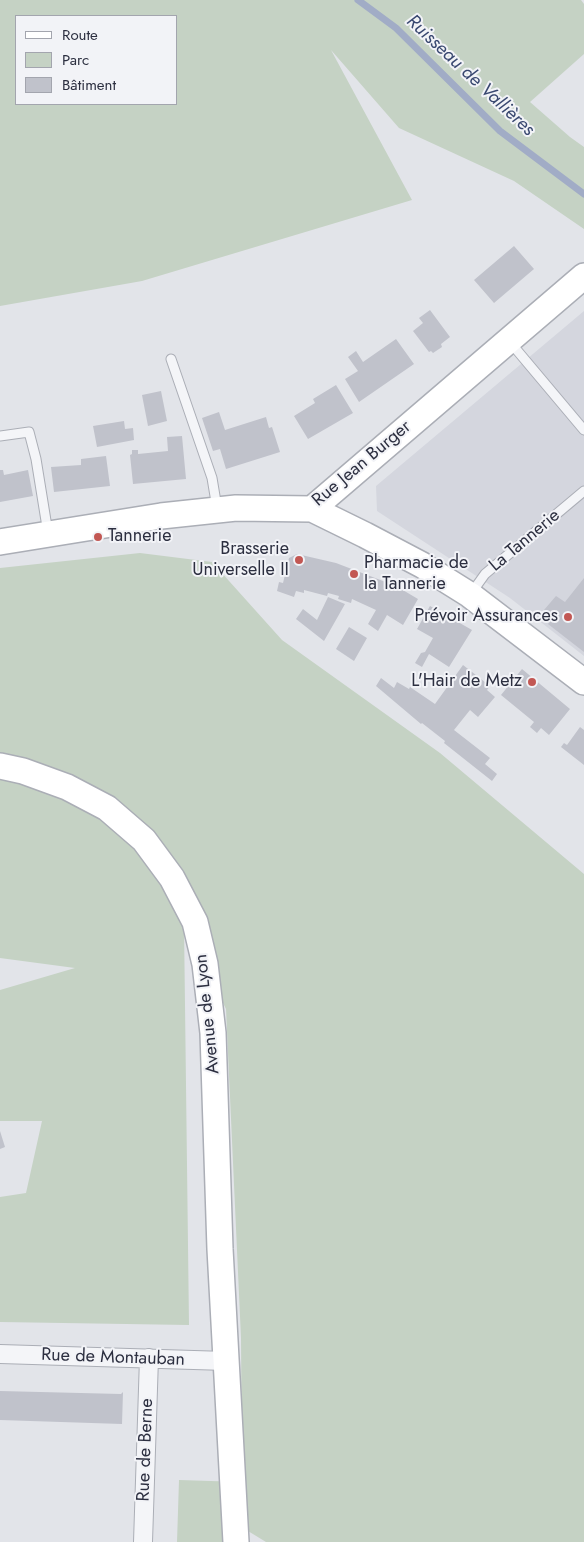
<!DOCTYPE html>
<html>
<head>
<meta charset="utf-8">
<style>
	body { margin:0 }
	#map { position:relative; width:584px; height:1542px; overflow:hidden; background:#e2e4e9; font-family:Jost,sans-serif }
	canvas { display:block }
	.legend { position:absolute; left:15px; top:15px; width:162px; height:90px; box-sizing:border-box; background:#f2f3f7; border:1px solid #a3a5ae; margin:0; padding:6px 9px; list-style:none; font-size:15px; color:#2c2f40 }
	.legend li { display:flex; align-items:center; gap:10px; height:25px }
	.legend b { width:25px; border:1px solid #a3a5ae }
</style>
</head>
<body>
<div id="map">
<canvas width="584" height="1542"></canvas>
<ul class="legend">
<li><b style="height:6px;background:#fff"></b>Route</li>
<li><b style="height:14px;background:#c5d2c4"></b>Parc</li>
<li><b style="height:14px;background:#c0c2cb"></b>Bâtiment</li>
</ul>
</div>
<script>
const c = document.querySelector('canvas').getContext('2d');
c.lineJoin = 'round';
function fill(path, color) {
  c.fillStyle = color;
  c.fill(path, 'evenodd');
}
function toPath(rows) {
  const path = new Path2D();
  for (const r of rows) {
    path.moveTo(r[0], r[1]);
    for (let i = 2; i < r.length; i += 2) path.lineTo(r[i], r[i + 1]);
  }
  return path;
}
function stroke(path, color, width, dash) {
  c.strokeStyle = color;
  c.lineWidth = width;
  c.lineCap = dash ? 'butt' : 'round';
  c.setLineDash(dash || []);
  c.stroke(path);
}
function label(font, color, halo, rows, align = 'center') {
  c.font = font + ' Jost,sans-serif';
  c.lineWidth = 4;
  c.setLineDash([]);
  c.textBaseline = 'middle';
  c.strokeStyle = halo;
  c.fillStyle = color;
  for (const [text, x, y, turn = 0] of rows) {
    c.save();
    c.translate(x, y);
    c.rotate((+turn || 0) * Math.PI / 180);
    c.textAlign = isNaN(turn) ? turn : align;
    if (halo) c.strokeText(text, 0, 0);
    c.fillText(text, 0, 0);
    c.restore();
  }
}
fill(toPath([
	[584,311,584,656,510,598,377,511,376,486]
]), '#d4d6de');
fill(toPath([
	[0,0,581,0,584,4,584,54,530,102,570,137,584,147,584,229,514,181,399,128,331,50,412,200,142,281,0,306],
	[16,16,176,16,176,104,16,104],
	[140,553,212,562,282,640,440,753,584,874,584,1542,266,1542,230,1520,228,1542,177,1542,179,1480,242,1482,241,1338,226,1009,184,925,189,1325,0,1322,0,1197,26,1193,42,1121,0,1121,0,990,75,968,0,958,0,568]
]), '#c5d2c4');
stroke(toPath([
	[358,0,396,28,500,131,584,194]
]), '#a1acc6', 7);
fill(toPath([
	[514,246,534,269,494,303,474,280],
	[430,310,450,337,441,344,442,347,433,353,431,351,429,352,413,331,423,323,419,318],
	[396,339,414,364,359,402,345,379,358,371,348,357,356,351,363,362],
	[336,385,353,413,308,439,294,416,315,403,313,399],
	[161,391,167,421,148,426,142,395],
	[219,412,225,430,266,417,269,428,272,427,280,452,226,469,220,449,213,451,202,418],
	[124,421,125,429,133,428,134,440,97,447,93,426],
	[182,436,186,479,133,484,130,455,132,454,132,450,138,450,138,454,168,451,167,437],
	[106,456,110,486,54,492,51,467,81,465,81,459],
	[0,470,3,470,4,475,28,470,33,496,0,502],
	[297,554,336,563,396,586,418,599,403,625,387,615,378,631,368,624,376,610,352,599,351,603,338,599,339,596,328,593,327,596,304,590,304,593,296,591,294,597,277,591,279,582,283,583,289,558],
	[584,578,584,652,548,624,553,617,544,610,556,596,565,602],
	[328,597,345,604,324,641,296,619,303,609,317,620],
	[430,606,472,630,449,667,429,654,422,667,415,663,421,653,425,652,433,638,417,629],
	[349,627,367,638,354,661,336,649],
	[463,665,490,686,487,690,495,697,478,717,470,710,454,730,490,758,485,764,497,774,492,781,444,743,445,741,422,723,421,724,376,686,381,678,394,688,397,682,409,689,410,687,435,704],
	[522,669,570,709,549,735,541,728,537,733,530,727,534,722,501,695],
	[580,727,584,730,584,765,561,747,564,743,567,745],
	[0,1131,5,1147,0,1149],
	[0,1391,121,1394,123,1392,122,1424,0,1420]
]), '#c0c2cb');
const lane = toPath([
	[510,342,584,430],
	[171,359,212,478,217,508],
	[0,436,29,432,36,459,48,533],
	[470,595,485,574,584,491]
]);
const street = toPath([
	[0,1354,226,1361],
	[143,1542,149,1358]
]);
const secondary = toPath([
	[312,509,365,535,422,565,470,595,584,682],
	[0,542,161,516,236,508,312,509,584,276],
	[0,766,23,771,67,787,107,808,144,840,172,878,195,922,205,964,213,1033,220,1249,236,1542]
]);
stroke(lane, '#abaeb6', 11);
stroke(street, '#abaeb6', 20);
stroke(secondary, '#abaeb6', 28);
stroke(lane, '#f4f5f8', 9);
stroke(street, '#f4f5f8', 18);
stroke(secondary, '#fff', 25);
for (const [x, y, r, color] of [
	[98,537,5,"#c25753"],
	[299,560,5,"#c25753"],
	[354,574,5,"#c25753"],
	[568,617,5,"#c25753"],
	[532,682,5,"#c25753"]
]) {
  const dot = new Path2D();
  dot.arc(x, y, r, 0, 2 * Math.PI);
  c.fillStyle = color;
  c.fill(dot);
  stroke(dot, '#f2f3f7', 2);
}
label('18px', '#2c2f40', '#f2f3f7', [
	["Rue Jean Burger",362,464,-40],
	["La Tannerie",525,541,-40],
	["Avenue de Lyon",208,1014,-96],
	["Rue de Montauban",113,1358,2],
	["Rue de Berne",146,1450,-88]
]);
label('18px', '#2c2f40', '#f2f3f7', [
	["Tannerie",108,537,"left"],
	["Brasserie",289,550],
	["Universelle II",289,571],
	["Pharmacie de",364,564,"left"],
	["la Tannerie",364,585,"left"],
	["Prévoir Assurances",558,617],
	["L'Hair de Metz",522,682]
], 'right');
label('italic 19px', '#394870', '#f2f3f7', [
	["Ruisseau de Vallières",470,76,43]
]);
</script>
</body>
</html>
